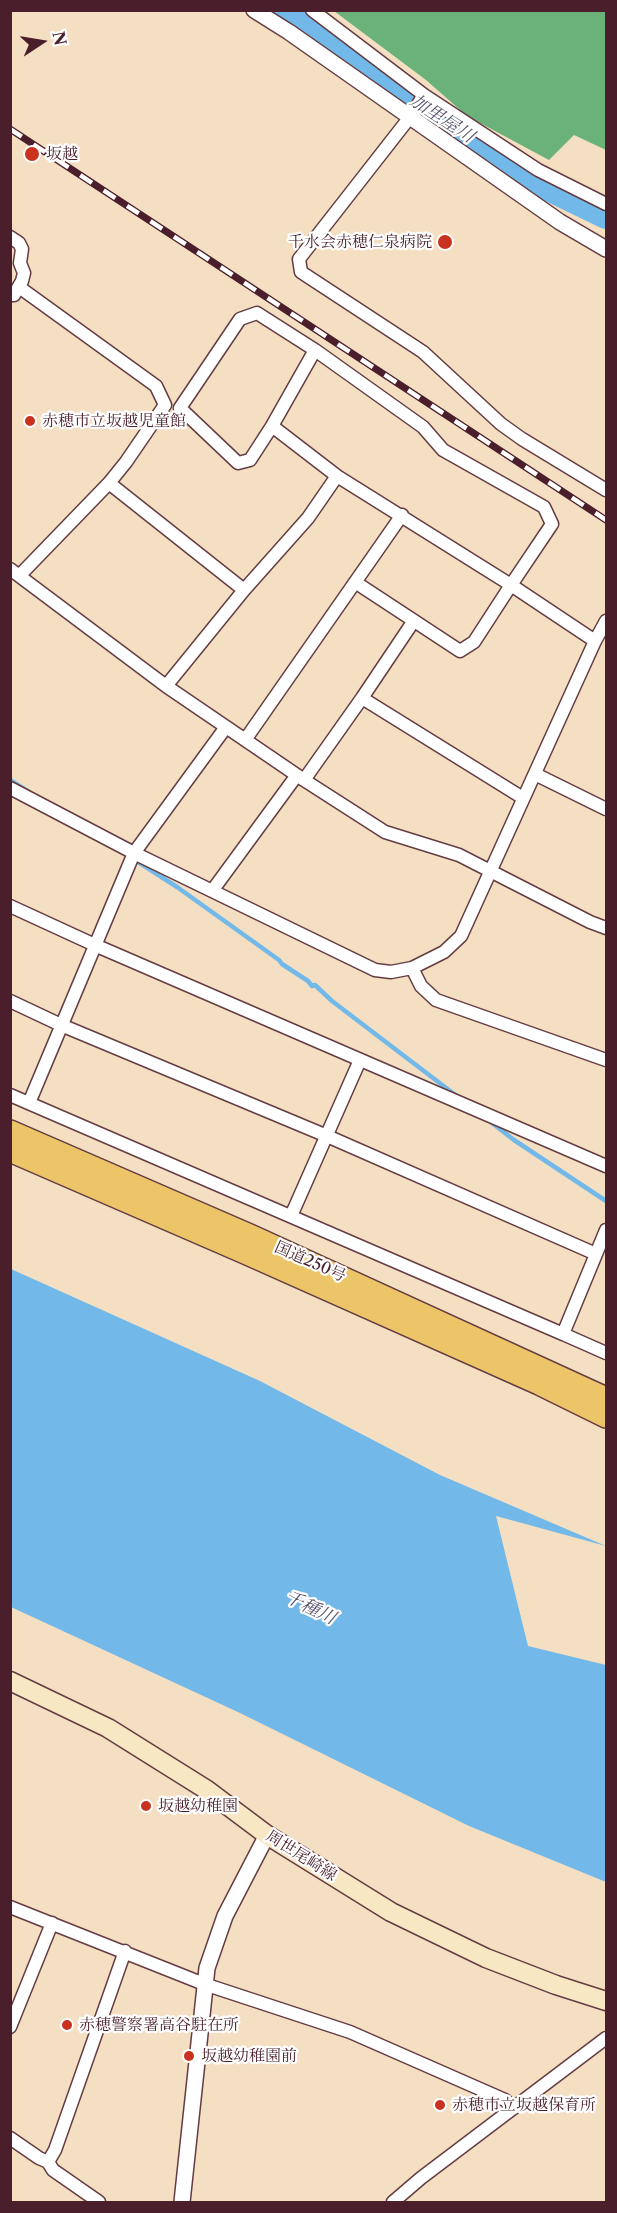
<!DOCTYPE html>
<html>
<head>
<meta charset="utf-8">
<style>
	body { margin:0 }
	#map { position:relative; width:617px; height:2213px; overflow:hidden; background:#f4dfc3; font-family:"Libre Caslon Text",serif }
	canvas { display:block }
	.frame { position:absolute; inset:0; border:12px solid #4a1f2b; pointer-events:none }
	.north { position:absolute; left:12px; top:12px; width:60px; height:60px; -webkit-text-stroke:4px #fff; paint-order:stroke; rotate:78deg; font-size:16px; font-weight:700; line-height:24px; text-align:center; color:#4a1f2b }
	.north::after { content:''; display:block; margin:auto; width:21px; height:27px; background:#4a1f2b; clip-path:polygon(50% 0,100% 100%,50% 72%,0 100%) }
</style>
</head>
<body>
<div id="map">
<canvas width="617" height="2213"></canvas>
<div class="frame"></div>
<div class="north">N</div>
</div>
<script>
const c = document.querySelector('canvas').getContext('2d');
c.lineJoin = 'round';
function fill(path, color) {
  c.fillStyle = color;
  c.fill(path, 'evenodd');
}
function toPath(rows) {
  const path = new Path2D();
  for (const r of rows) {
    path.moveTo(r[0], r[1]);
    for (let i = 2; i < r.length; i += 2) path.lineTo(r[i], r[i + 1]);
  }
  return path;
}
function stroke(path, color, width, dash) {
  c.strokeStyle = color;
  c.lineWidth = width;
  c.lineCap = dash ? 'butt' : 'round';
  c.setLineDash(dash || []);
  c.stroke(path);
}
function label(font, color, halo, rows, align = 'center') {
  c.font = font + ' "Libre Caslon Text","Noto Serif JP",serif';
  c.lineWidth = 4.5;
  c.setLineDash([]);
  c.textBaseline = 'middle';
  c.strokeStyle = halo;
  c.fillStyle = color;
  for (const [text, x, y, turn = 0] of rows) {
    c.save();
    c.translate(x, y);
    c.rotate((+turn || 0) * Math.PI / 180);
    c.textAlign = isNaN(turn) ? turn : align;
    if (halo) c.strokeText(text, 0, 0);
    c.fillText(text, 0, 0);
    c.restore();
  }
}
fill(toPath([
	[334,11,606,11,606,150,574,135,549,160,467,116,426,80]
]), '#6ab279');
fill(toPath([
	[11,1269,260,1381,440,1475,606,1546,496,1516,528,1646,606,1665,606,1882,469,1826,240,1713,11,1607]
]), '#72b9e9');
stroke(toPath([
	[10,780,29,792],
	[132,858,177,887,279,960,282,964,308,981,312,986,315,985,332,1001,458,1097],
	[492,1123,514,1140,606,1201]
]), '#72b9e9', 4.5);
stroke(toPath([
	[285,10,342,49,445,123,494,153,513,170,606,215]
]), '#72b9e9', 28);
const minor = toPath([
	[312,10,424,95,538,170,606,204],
	[424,95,410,117,299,259,301,272,423,352,501,424,522,439,606,490],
	[10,237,19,243,22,249,20,263,24,273,22,281,14,295,10,295],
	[19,287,156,386,165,405,126,462,109,483,20,575],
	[272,426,315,350],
	[109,483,244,590],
	[10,569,166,686,304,780,385,832,459,855,590,922,606,928],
	[355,582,460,651,474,642,511,585,552,524,544,507,443,450,423,427,315,350,257,313,240,319,180,408,238,463,250,460,272,426,337,476,511,585,595,641],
	[166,686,244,590,308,518,337,476],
	[362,698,523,798],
	[245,740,402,515],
	[535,774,606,809],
	[304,780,362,698,413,622],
	[10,788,134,853,375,970,391,972,412,968,444,952,461,936,595,641,606,621],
	[212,891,297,775],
	[10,906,97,946,606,1166],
	[412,968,421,986,436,1000,606,1060],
	[10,1001,61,1025,327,1136,596,1254],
	[10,1095,563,1334,606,1230],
	[29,1103,134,853,226,727],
	[291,1216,360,1060],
	[563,1334,606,1353],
	[10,1907,204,1984,350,2032,505,2100,514,2108],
	[10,2027,52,1923],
	[10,2138,39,2158,48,2162,53,2170,99,2202],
	[48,2162,55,2150,125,1951],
	[393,2202,421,2178,606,2038]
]);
const tertiary = toPath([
	[254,10,289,32,560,222,606,249],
	[182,2202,207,1968,225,1916,267,1835]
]);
const secondary = toPath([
	[10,1681,108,1728,207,1790,267,1835,391,1912,486,1958,556,1985,606,2001]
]);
const trunk = toPath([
	[10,1131,252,1236,606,1398],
	[10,1151,245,1253,539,1384,606,1417]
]);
stroke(minor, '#643c42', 15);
stroke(tertiary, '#643c42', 18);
stroke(secondary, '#643c42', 21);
stroke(trunk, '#643c42', 24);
stroke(minor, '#fff', 12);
stroke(tertiary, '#fff', 15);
stroke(secondary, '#f7e8c3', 18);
stroke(trunk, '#ecc569', 21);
const rail = toPath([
	[10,129,606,520]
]);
stroke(rail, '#4a1f2b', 7);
stroke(rail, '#fff', 4.5, [14]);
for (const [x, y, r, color] of [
	[32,154,8,"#c8321e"],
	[445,242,8,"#c8321e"],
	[30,421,6,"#c8321e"],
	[146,1806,6,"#c8321e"],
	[67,2025,6,"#c8321e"],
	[189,2056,6,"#c8321e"],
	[440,2105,6,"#c8321e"]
]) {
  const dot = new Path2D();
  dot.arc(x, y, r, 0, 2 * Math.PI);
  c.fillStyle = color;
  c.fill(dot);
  stroke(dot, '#fff', 2);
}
label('16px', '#4a1f2b', '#fff', [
	["坂越",46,154],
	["千水会赤穂仁泉病院",432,242,"right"],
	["赤穂市立坂越児童館",42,421],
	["坂越幼稚園",158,1806],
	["赤穂警察署高谷駐在所",79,2025],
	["坂越幼稚園前",201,2056],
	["赤穂市立坂越保育所",452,2105]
], 'left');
label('16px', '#4a1f2b', '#fff', [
	["国道250号",310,1262,24],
	["周世尾崎線",301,1856,32]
]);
label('italic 18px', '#58556e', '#fff', [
	["加里屋川",442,119,33],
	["千種川",310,1608,26]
]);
</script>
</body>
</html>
